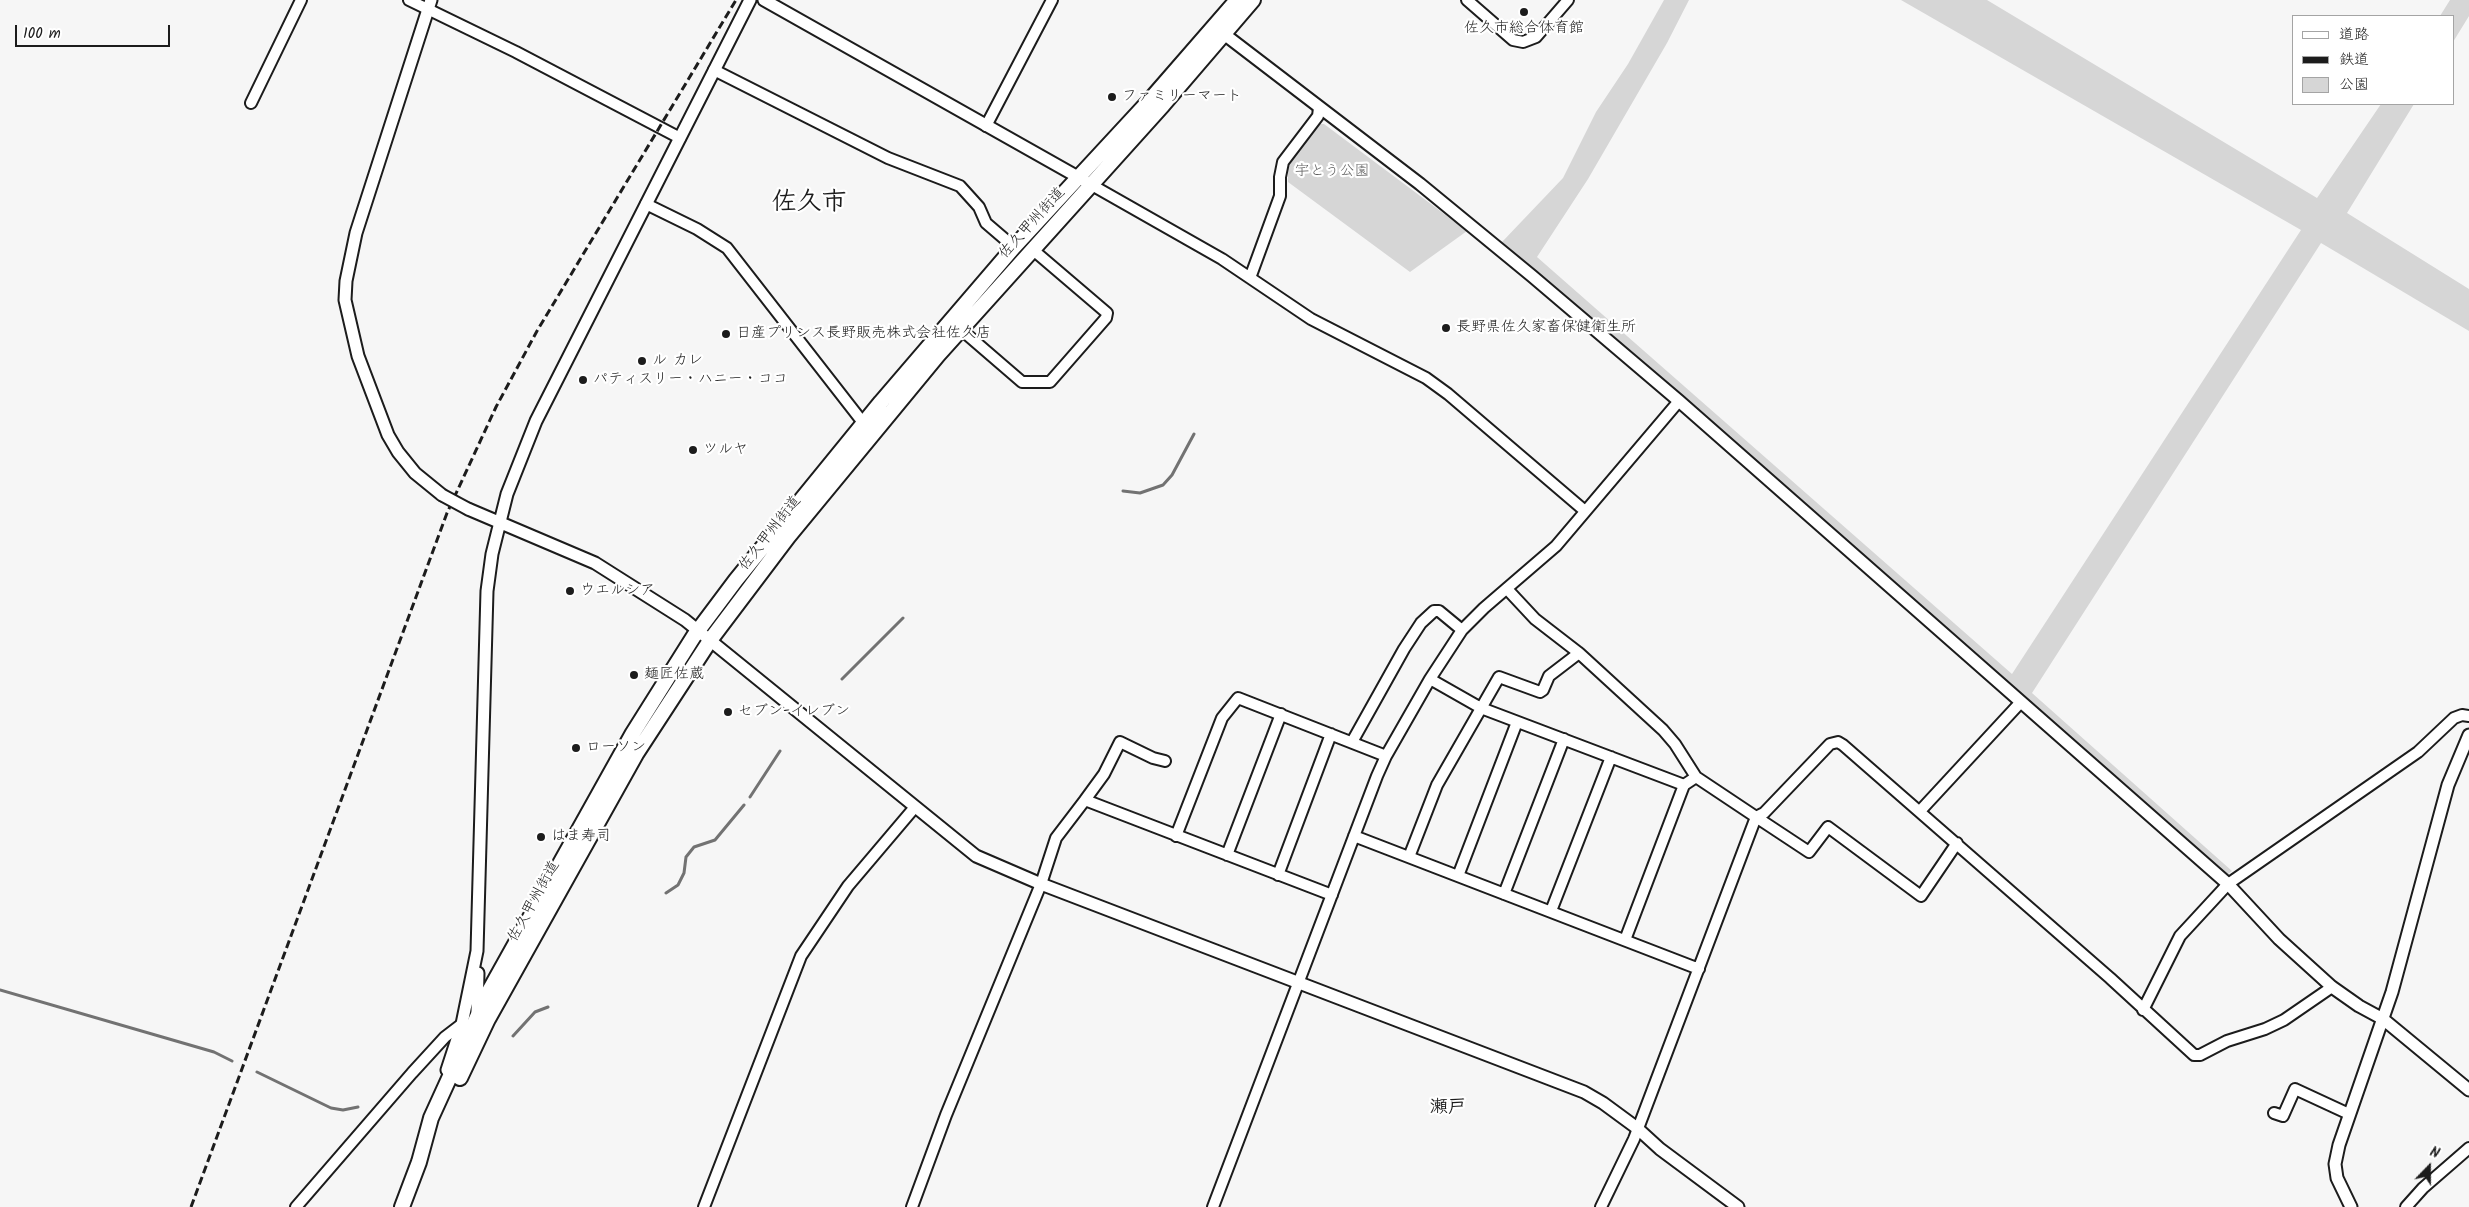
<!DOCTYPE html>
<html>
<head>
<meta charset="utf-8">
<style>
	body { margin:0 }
	#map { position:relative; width:2469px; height:1207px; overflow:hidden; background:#f6f6f6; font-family:Kalam,"Klee One",sans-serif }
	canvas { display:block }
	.legend { position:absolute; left:2292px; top:15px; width:162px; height:90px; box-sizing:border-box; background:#fff; border:1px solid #a4a4a4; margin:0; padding:6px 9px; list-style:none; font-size:15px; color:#1c1c1c }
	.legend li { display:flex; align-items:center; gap:10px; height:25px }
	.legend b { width:25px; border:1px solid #a4a4a4 }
	.north { position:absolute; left:2404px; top:1142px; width:50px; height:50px; -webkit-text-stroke:4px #fff; paint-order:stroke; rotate:22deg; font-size:14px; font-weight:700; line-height:20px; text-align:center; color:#1c1c1c }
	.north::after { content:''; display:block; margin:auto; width:18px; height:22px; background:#1c1c1c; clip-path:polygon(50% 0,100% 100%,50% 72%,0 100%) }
	.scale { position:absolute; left:15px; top:25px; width:155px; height:22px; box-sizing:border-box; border:2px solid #1c1c1c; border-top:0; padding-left:6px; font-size:15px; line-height:18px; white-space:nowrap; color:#1c1c1c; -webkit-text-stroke:4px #fff; paint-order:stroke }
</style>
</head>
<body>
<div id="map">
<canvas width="2469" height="1207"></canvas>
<ul class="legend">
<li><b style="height:6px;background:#fff"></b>道路</li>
<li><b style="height:6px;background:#1c1c1c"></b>鉄道</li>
<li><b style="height:14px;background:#d6d6d6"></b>公園</li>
</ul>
<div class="north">N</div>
<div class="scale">100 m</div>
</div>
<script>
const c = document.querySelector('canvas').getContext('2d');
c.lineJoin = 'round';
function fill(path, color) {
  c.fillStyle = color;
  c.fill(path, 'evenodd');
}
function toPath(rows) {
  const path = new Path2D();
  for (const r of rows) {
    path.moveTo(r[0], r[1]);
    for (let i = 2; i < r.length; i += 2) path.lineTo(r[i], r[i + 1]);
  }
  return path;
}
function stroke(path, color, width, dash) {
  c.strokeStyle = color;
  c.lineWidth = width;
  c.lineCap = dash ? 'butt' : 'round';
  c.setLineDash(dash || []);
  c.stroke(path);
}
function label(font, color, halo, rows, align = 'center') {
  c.font = font + ' Kalam,"Klee One",sans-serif';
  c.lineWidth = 4.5;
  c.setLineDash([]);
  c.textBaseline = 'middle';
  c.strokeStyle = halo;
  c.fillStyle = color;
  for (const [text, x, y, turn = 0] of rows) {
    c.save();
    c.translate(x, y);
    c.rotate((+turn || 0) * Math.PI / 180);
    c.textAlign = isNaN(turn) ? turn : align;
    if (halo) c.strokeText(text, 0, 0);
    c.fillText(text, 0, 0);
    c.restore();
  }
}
fill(toPath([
	[1664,0,1689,0,1667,43,1588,179,1537,257,2012,674,2301,230,1901,0,1987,0,2317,198,2381,104,2414,104,2347,213,2469,289,2469,331,2321,243,2032,693,2232,871,2226,876,1502,242,1563,178,1596,112,1628,64],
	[2450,0,2469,0,2469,16,2453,42,2453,16,2440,16],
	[1318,124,1324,124,1467,231,1410,272,1288,182,1288,165]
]), '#d6d6d6');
stroke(toPath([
	[1123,491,1140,493,1163,485,1172,475,1194,434],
	[842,679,903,618],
	[750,797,780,751],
	[666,893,678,885,684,873,686,857,694,847,715,840,744,805],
	[0,990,214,1052,232,1061],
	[513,1036,535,1012,548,1007],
	[257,1072,331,1108,343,1110,358,1107]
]), '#727272', 3);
const minor = toPath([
	[409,0,516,52,680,138],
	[1467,0,1513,40,1523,42,1536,37,1568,0],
	[714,70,888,158,960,186,979,207,986,223,1014,247],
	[251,103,301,0],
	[986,126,1052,0],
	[1090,184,1222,259,1311,319,1426,378,1448,394,1585,511],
	[646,204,697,229,727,248,868,429],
	[1250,278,1280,196,1280,177,1283,162,1318,116,1319,108],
	[957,326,1022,382,1050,382,1106,318,1107,313,1032,249],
	[1507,589,1535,619,1579,653,1663,730,1675,744,1696,777,1756,817,1764,813,1830,744,1838,742,1843,745,2110,978,2194,1055,2200,1055,2227,1041,2265,1029,2284,1020,2332,987],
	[1430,679,1481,708,1684,785,1696,777],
	[1352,742,1404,649,1421,623,1434,611,1439,611,1462,630],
	[1085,800,1104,774,1120,742,1153,758,1165,761],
	[1920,811,2020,703],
	[1176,836,1222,718,1238,698,1386,756],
	[1354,836,1699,969],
	[1227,855,1281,714],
	[1409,857,1437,785,1499,677,1540,692,1543,690,1549,676,1579,653],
	[1278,875,1331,734],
	[1458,876,1517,722],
	[1504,894,1564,739],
	[1551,911,1611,757],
	[1625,940,1684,785],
	[2143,1010,2180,936,2228,884,2418,752,2454,718,2462,715,2469,716],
	[2274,1113,2283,1116,2295,1089,2349,1114],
	[296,1207,412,1073,445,1037,462,1024],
	[704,1207,801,956,848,886,915,807],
	[912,1207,946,1115,1041,884,1056,838,1085,800,1332,895],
	[1213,1207,1377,776,1386,756,1430,679,1462,630,1484,608,1556,546,1679,401],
	[1601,1207,1634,1139,1756,817,1809,852,1828,827,1921,896,1957,843],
	[2406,1207,2423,1188,2469,1148]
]);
const tertiary = toPath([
	[431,0,356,233,346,281,345,300,358,356,388,435,398,452,415,473,442,495],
	[764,0,1085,181],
	[1224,34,1420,184,1532,276,1679,401,2228,884,2279,939,2332,987,2359,1006,2383,1019,2469,1090],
	[468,509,595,563,685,620,976,856,1041,884,1584,1092,1603,1103,1637,1128,1660,1149,1738,1207],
	[477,1012,478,973],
	[447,1070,462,1024,477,951,487,591,492,554,507,494,536,421,750,0],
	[2351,1207,2337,1178,2335,1164,2339,1145,2392,992,2448,785,2469,735]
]);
const secondary = toPath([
	[460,1078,488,1019,636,754,711,639,788,537,938,355,1163,105,1253,0],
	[402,1207,419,1162,431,1118,488,993,633,733,694,636,736,580,881,402,1014,247,1150,100,1237,0]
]);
stroke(minor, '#1c1c1c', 14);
stroke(tertiary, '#1c1c1c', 15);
stroke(secondary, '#1c1c1c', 18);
stroke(minor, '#fff', 10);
stroke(tertiary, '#fff', 11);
stroke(secondary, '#fff', 14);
stroke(toPath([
	[191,1207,447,513,496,407,537,331,736,0]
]), '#1c1c1c', 3, [8, 4]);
const tertiaryBridge = toPath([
	[442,495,468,509]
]);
stroke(tertiaryBridge, '#1c1c1c', 15, []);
stroke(tertiaryBridge, '#fff', 11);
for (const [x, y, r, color] of [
	[1524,12,5,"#1c1c1c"],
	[1112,97,5,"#1c1c1c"],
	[1446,328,5,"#1c1c1c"],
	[726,334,5,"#1c1c1c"],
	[642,361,5,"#1c1c1c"],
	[583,380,5,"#1c1c1c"],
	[693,450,5,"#1c1c1c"],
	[570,591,5,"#1c1c1c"],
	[634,675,5,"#1c1c1c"],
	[728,712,5,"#1c1c1c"],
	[576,748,5,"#1c1c1c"],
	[541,837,5,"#1c1c1c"]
]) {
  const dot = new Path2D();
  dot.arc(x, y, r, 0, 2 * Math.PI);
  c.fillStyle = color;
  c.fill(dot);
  stroke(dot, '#fff', 2);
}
label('15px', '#1c1c1c', '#fff', [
	["佐久市総合体育館",1524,29,"center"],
	["ファミリーマート",1122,97],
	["長野県佐久家畜保健衛生所",1456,328],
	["日産プリンス長野販売株式会社佐久店",736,334],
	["ル カレ",652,361],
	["パティスリー・ハニー・ココ",593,380],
	["ツルヤ",703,450],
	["ウエルシア",580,591],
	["麺匠佐蔵",644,675],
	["セブン-イレブン",738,712],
	["ローソン",586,748],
	["はま寿司",551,837]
], 'left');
label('15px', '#5d5d5d', '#fff', [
	["宇とう公園",1332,172]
]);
label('15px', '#1c1c1c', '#fff', [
	["佐久甲州街道",1033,224,-48],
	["佐久甲州街道",771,534,-52],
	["佐久甲州街道",535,902,-61]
]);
label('bold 18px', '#1c1c1c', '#fff', [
	["瀬戸",1448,1109]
]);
label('bold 25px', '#1c1c1c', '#fff', [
	["佐久市",809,205]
]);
</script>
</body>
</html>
